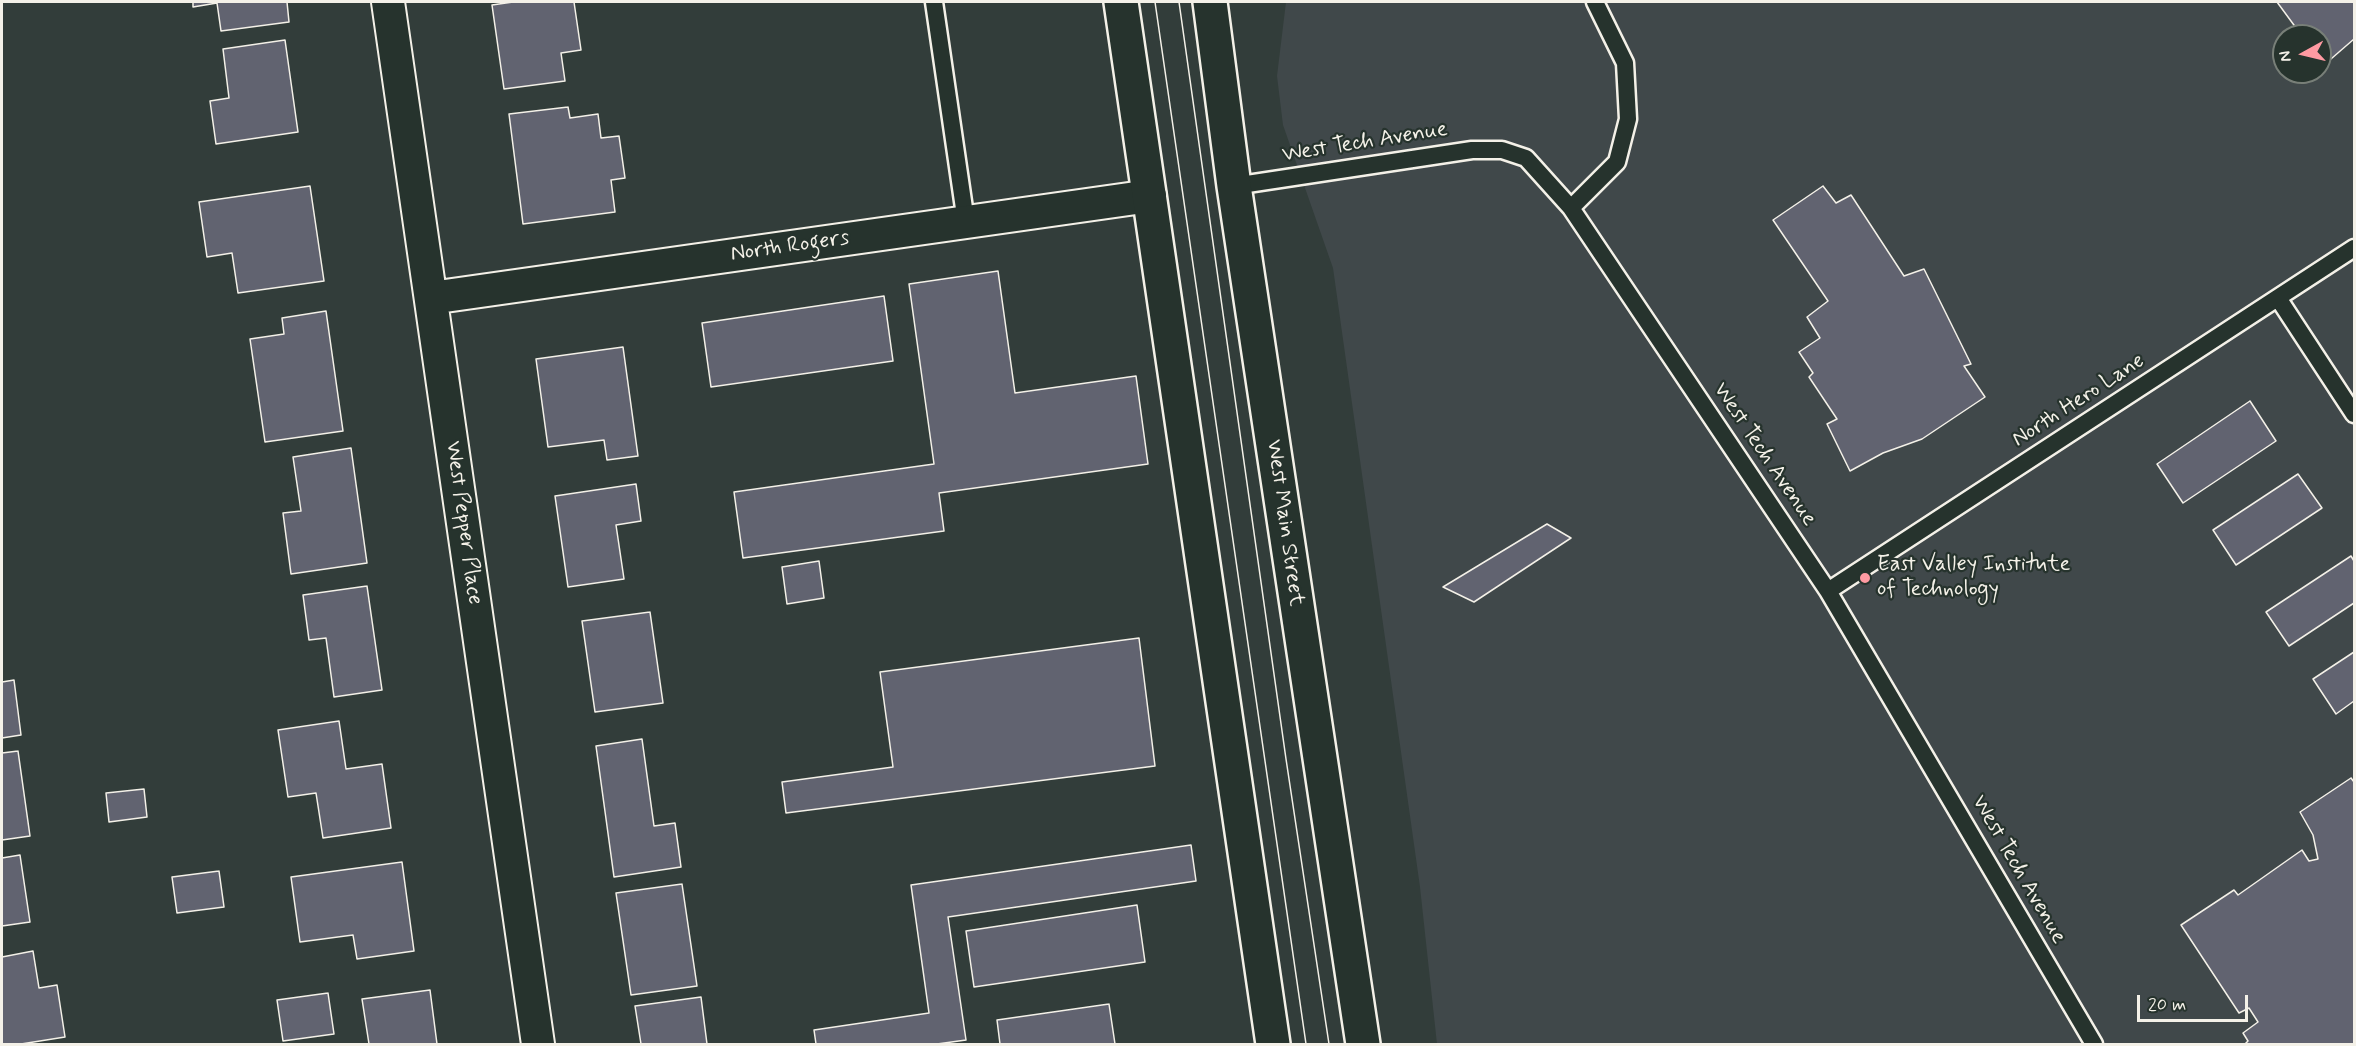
<!DOCTYPE html>
<html>
<head>
<meta charset="utf-8">
<style>
	body { margin:0 }
	#map { position:relative; width:2356px; height:1046px; overflow:hidden; background:#323d3a; font-family:Mynerve,sans-serif }
	canvas { display:block }
	.frame { position:absolute; inset:0; border:3px solid #f4f1e8; pointer-events:none }
	.north { position:absolute; left:2272px; top:24px; width:60px; height:60px; box-sizing:border-box; background:#26332d; border:2px solid #787f78; border-radius:50%; rotate:262deg; font-size:16px; font-weight:700; line-height:24px; text-align:center; color:#f4f1e8 }
	.north::after { content:''; display:block; margin:auto; width:21px; height:27px; background:#ff9aa2; clip-path:polygon(50% 0,100% 100%,50% 72%,0 100%) }
	.scale { position:absolute; left:2137px; top:995px; width:111px; height:27px; box-sizing:border-box; border:3px solid #f4f1e8; border-top:0; padding-left:8px; font-size:18px; line-height:21px; white-space:nowrap; color:#f4f1e8; -webkit-text-stroke:4px #26332d; paint-order:stroke }
</style>
</head>
<body>
<div id="map">
<canvas width="2356" height="1046"></canvas>
<div class="frame"></div>
<div class="north">N</div>
<div class="scale">20 m</div>
</div>
<script>
const c = document.querySelector('canvas').getContext('2d');
c.lineJoin = 'round';
function fill(path, color) {
  c.fillStyle = color;
  c.fill(path, 'evenodd');
}
function toPath(rows) {
  const path = new Path2D();
  for (const r of rows) {
    path.moveTo(r[0], r[1]);
    for (let i = 2; i < r.length; i += 2) path.lineTo(r[i], r[i + 1]);
  }
  return path;
}
function stroke(path, color, width, dash) {
  c.strokeStyle = color;
  c.lineWidth = width;
  c.lineCap = dash ? 'butt' : 'round';
  c.setLineDash(dash || []);
  c.stroke(path);
}
function label(font, color, halo, rows, align = 'center') {
  c.font = font + ' Mynerve,sans-serif';
  c.lineWidth = 4.5;
  c.setLineDash([]);
  c.textBaseline = 'middle';
  c.strokeStyle = halo;
  c.fillStyle = color;
  for (const [text, x, y, turn = 0] of rows) {
    c.save();
    c.translate(x, y);
    c.rotate((+turn || 0) * Math.PI / 180);
    c.textAlign = isNaN(turn) ? turn : align;
    if (halo) c.strokeText(text, 0, 0);
    c.fillText(text, 0, 0);
    c.restore();
  }
}
fill(toPath([
	[1286,2,2354,2,2354,1044,1437,1044,1420,887,1333,268,1283,125,1277,76],
	[2284,36,2320,36,2320,72,2284,72]
]), '#40484a');
const building = toPath([
	[193,2,287,2,289,22,221,31,217,3,193,7,193,2],
	[513,2,574,2,581,50,561,53,565,81,504,89,492,5,513,2],
	[2277,2,2354,2,2354,39,2324,65,2320,61,2320,36,2302,36,2277,2],
	[285,40,298,132,216,144,210,101,229,98,223,49,285,40],
	[568,107,570,118,598,114,601,138,619,136,625,178,611,180,615,212,523,224,509,114,568,107],
	[310,186,324,281,238,293,232,253,207,257,199,202,310,186],
	[1823,186,1836,203,1851,195,1904,276,1924,269,1971,364,1964,366,1985,397,1922,439,1883,453,1850,471,1827,424,1837,419,1809,377,1813,373,1799,352,1820,338,1807,317,1828,301,1773,220,1823,186],
	[998,271,1015,393,1136,376,1148,464,939,493,944,531,743,558,734,492,934,464,909,284,998,271],
	[884,296,893,361,711,387,702,323,884,296],
	[326,311,343,431,265,442,250,339,284,334,282,318,326,311],
	[623,347,638,456,607,460,604,440,548,447,536,359,623,347],
	[2250,401,2276,441,2183,503,2157,464,2250,401],
	[351,448,367,563,291,574,283,513,301,511,293,457,351,448],
	[2298,474,2322,508,2236,565,2213,530,2298,474],
	[636,484,641,521,616,525,624,579,568,587,555,496,636,484],
	[1547,524,1571,538,1474,602,1443,587,1547,524],
	[2351,556,2354,561,2354,603,2289,646,2266,612,2351,556],
	[819,561,824,598,787,604,782,567,819,561],
	[367,586,382,690,334,697,326,638,309,640,303,595,367,586],
	[650,612,663,703,595,712,582,621,650,612],
	[1139,638,1155,766,786,813,782,782,893,767,880,672,1139,638],
	[2354,652,2354,701,2336,714,2313,679,2354,652],
	[14,680,21,735,2,738,2,682,14,680],
	[339,721,346,769,382,764,391,828,323,838,316,793,288,797,278,730,339,721],
	[642,739,654,826,675,823,681,867,614,877,596,746,642,739],
	[18,751,30,836,2,840,2,753,18,751],
	[2351,778,2354,782,2354,1044,2245,1044,2248,1041,2243,1033,2258,1022,2249,1008,2239,1013,2181,925,2234,890,2238,895,2302,850,2309,861,2318,859,2313,835,2300,812,2351,778],
	[144,789,147,817,109,822,106,793,144,789],
	[1191,845,1196,881,948,917,966,1040,937,1044,816,1044,814,1030,929,1013,911,885,1191,845],
	[20,855,30,922,2,926,2,858,20,855],
	[402,862,414,951,357,959,353,935,300,942,291,877,402,862],
	[219,871,224,907,177,913,172,877,219,871],
	[682,884,697,986,631,995,616,893,682,884],
	[1137,905,1145,962,974,987,966,931,1137,905],
	[33,951,39,988,57,985,65,1037,21,1044,2,1044,2,957,33,951],
	[430,990,437,1044,369,1044,362,999,430,990],
	[328,993,334,1034,283,1041,277,1000,328,993],
	[701,997,707,1044,641,1044,635,1006,701,997],
	[1109,1004,1115,1044,1000,1044,997,1020,1109,1004]
]);
fill(building, '#616370');
stroke(building, '#f4f1e8', 1.5);
const service = toPath([
	[934,2,966,222],
	[1234,186,1472,150,1502,150,1526,158,1571,208,1828,591,2094,1044],
	[1571,208,1617,162,1628,119,1625,63,1595,2],
	[2278,298,2354,414],
	[1828,591,2354,248]
]);
const minor = toPath([
	[388,2,538,1044],
	[431,298,1150,196]
]);
const primary = toPath([
	[1121,2,1273,1044],
	[1210,2,1234,186,1363,1044]
]);
stroke(service, '#f4f1e8', 21);
stroke(minor, '#f4f1e8', 36);
stroke(primary, '#f4f1e8', 38);
stroke(service, '#26332d', 16);
stroke(minor, '#26332d', 32);
stroke(primary, '#26332d', 33);
stroke(toPath([
	[1155,2,1306,1044],
	[1179,2,1286,759,1329,1044]
]), '#f4f1e8', 1.5);
for (const [x, y, r, color] of [
	[1865,578,6,"#ff9aa2"]
]) {
  const dot = new Path2D();
  dot.arc(x, y, r, 0, 2 * Math.PI);
  c.fillStyle = color;
  c.fill(dot);
  stroke(dot, '#26332d', 2);
}
label('22px', '#f4f1e8', '#26332d', [
	["West Tech Avenue",1365,143,-9],
	["North Rogers",790,247,-8],
	["North Hero Lane",2079,401,-33],
	["West Tech Avenue",1764,455,56],
	["West Pepper Place",463,523,82],
	["West Main Street",1284,523,82],
	["West Tech Avenue",2018,870,60]
]);
label('22px', '#f4f1e8', '#26332d', [
	["East Valley Institute",1877,565],
	["of Technology",1877,590]
], 'left');
</script>
</body>
</html>
